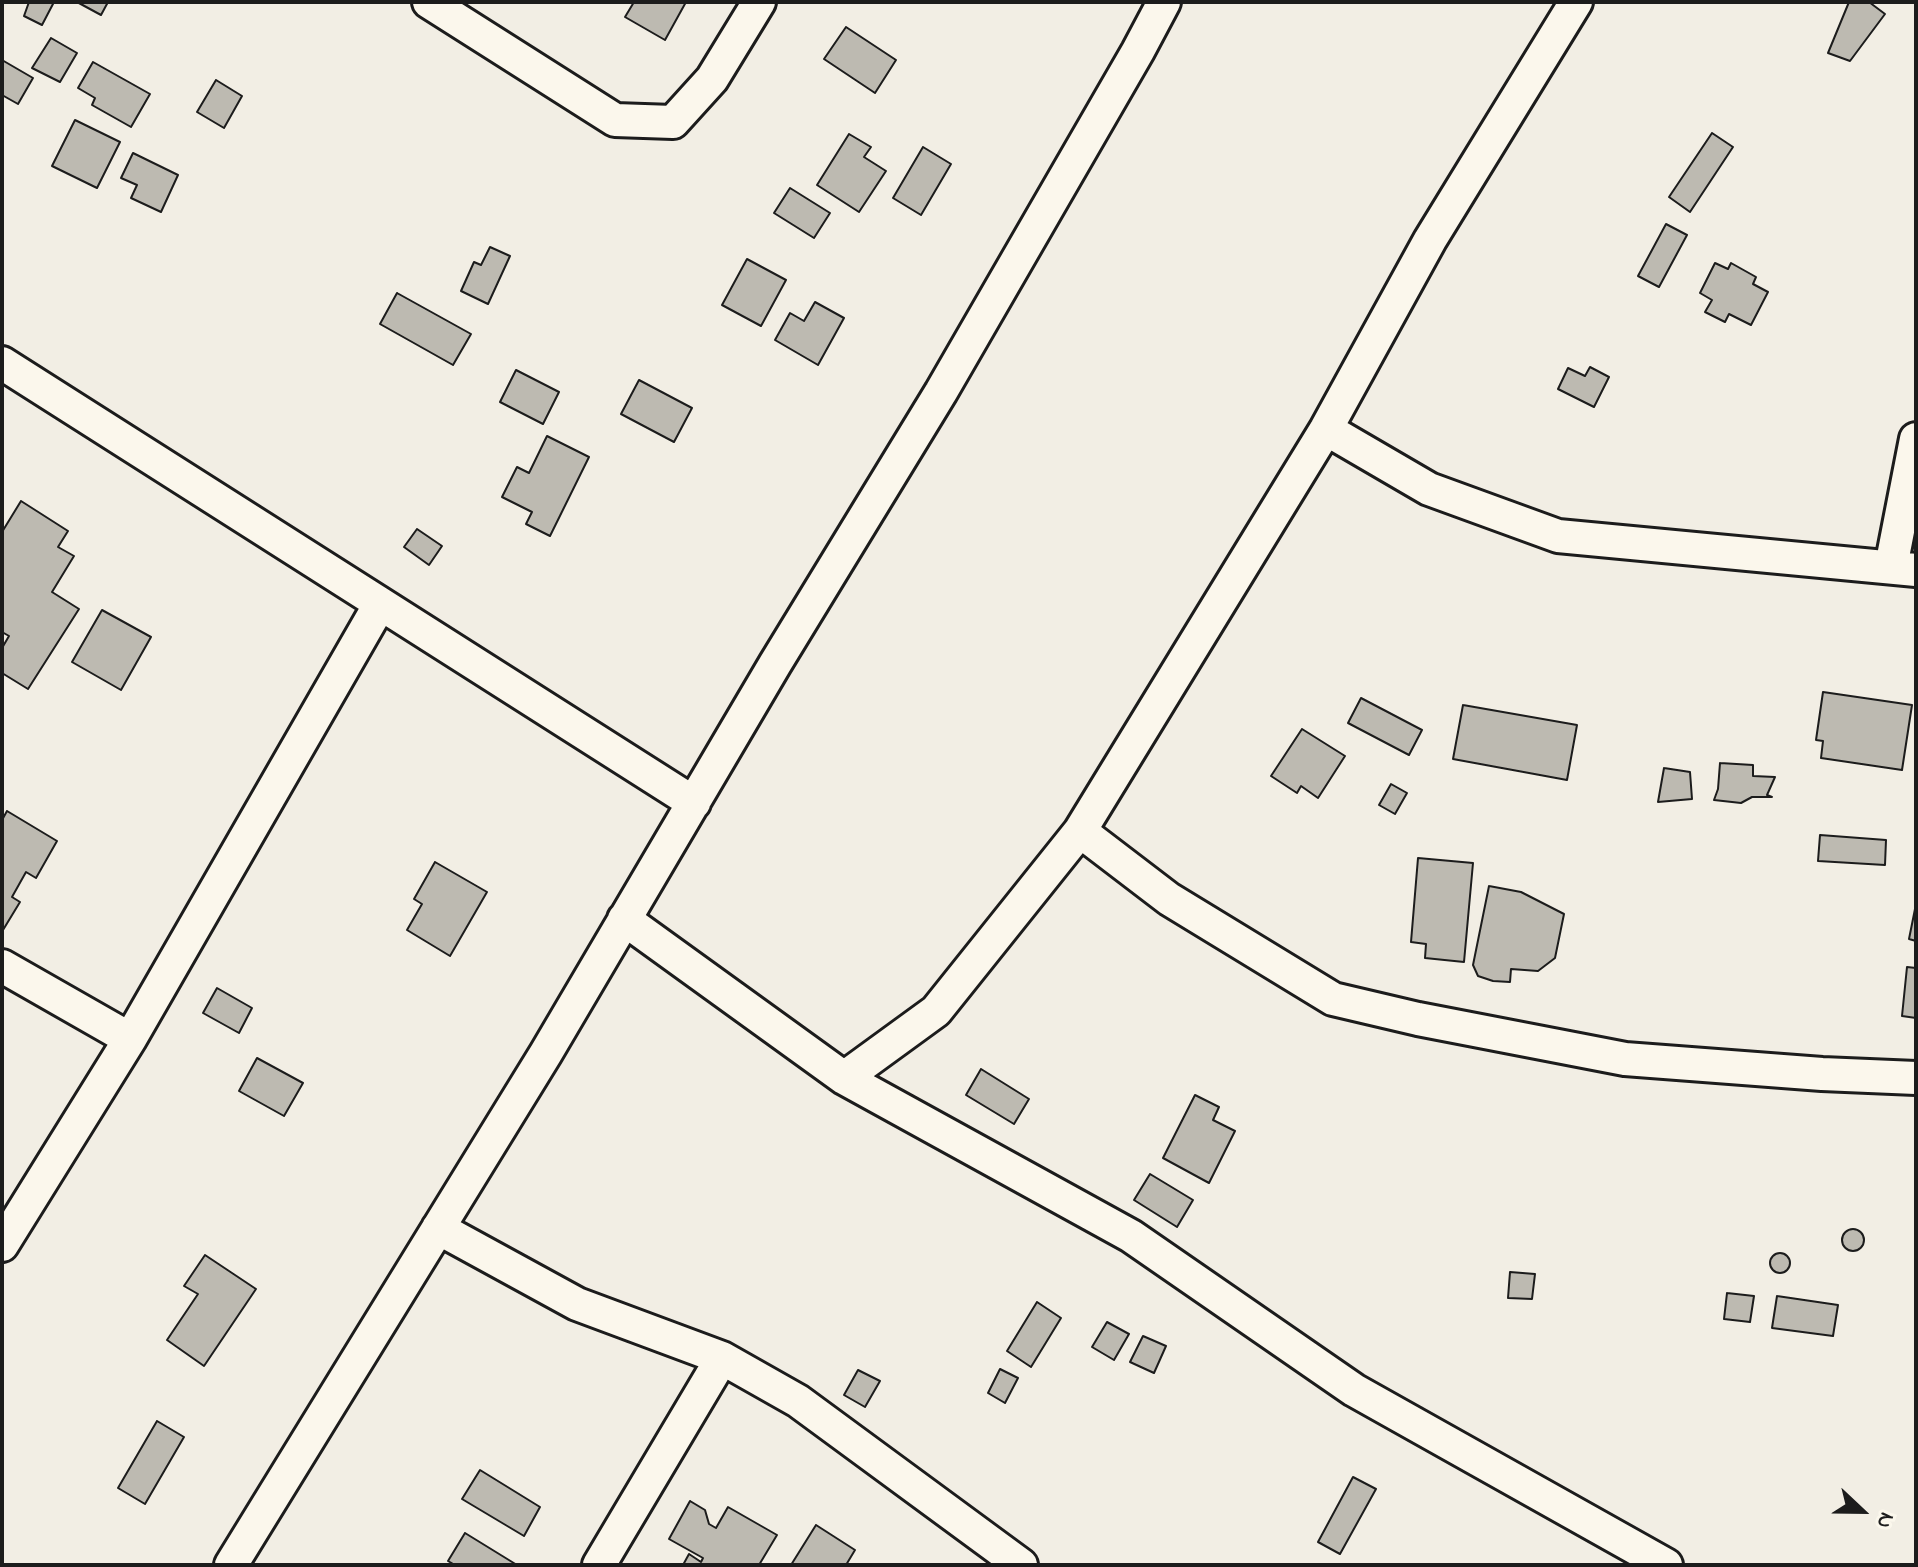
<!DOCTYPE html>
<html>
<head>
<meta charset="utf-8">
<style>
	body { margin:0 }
	#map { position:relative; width:1918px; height:1567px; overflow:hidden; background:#f2eee4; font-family:"Indie Flower",sans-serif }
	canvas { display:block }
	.frame { position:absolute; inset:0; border:4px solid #1c1c1c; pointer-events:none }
	.north { position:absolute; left:1822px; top:1471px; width:80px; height:80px; -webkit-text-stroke:6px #fbf7ec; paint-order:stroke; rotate:112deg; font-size:22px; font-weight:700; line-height:32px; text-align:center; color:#1c1c1c }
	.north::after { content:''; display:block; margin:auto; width:28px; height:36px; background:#1c1c1c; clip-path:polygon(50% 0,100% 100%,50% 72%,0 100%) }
</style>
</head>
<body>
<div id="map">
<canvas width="1918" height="1567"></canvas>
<div class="frame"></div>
<div class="north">N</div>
</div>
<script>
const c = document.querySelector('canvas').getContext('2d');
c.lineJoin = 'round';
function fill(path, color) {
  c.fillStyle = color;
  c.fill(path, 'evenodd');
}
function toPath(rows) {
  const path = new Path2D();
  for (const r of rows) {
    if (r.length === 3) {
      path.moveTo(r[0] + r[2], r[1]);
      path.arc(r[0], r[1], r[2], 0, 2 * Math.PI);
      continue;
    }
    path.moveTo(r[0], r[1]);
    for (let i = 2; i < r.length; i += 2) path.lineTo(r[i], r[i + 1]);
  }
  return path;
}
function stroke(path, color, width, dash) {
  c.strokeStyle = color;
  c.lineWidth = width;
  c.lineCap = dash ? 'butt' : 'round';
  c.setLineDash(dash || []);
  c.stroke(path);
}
const building = toPath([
	[29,2,54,2,42,25,24,16,29,2],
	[77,2,108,2,101,15,77,2],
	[634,2,686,2,665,40,625,17,634,2],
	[1849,2,1869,2,1885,14,1850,61,1828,53,1849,2],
	[846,27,896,60,875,93,824,59,846,27],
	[51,38,77,53,60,82,32,68,51,38],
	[2,60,33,78,18,104,2,95,2,60],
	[93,62,150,94,131,127,92,105,95,98,78,88,93,62],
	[216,80,242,96,224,128,197,112,216,80],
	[75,120,120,142,97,188,52,166,75,120],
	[1712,133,1733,147,1690,212,1669,197,1712,133],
	[849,134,871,147,864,157,886,171,859,212,817,185,849,134],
	[923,147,951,164,921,215,893,198,923,147],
	[133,153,178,175,161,212,131,198,137,185,121,178,133,153],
	[790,188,830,213,814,238,774,213,790,188],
	[1666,224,1687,235,1659,287,1638,276,1666,224],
	[490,247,510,256,488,304,461,291,474,262,481,265,490,247],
	[747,259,786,280,761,326,722,305,747,259],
	[1715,263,1728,269,1731,263,1756,277,1753,284,1768,292,1751,325,1729,314,1725,322,1705,312,1712,300,1700,293,1715,263],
	[397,293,471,334,453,365,380,324,397,293],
	[815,302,844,318,818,365,775,340,790,313,804,321,815,302],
	[1590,367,1609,377,1594,407,1558,389,1568,368,1585,376,1590,367],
	[516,370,559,392,543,424,500,402,516,370],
	[639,380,692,408,674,442,621,414,639,380],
	[547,436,589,457,550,536,526,524,532,512,502,497,517,467,529,473,547,436],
	[21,501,68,531,58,547,74,556,52,592,79,609,28,689,2,673,2,648,9,636,2,632,2,532,21,501],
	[417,529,442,546,429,565,404,547,417,529],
	[102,610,151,637,121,690,72,662,102,610],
	[1823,692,1912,705,1902,770,1821,758,1823,741,1816,740,1823,692],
	[1361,698,1422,730,1409,755,1348,723,1361,698],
	[1463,705,1577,725,1567,780,1453,759,1463,705],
	[1302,729,1345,756,1318,798,1301,786,1297,793,1271,776,1302,729],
	[1720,763,1753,765,1753,776,1775,777,1767,795,1772,797,1752,797,1741,803,1714,800,1718,789,1720,763],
	[1664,768,1690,772,1692,799,1658,802,1664,768],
	[1391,784,1407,793,1395,814,1379,805,1391,784],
	[7,811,57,841,36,878,26,872,12,897,20,902,3,930,2,820,7,811],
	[1820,835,1886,840,1885,865,1818,861,1820,835],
	[1418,858,1473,863,1464,962,1425,958,1426,944,1411,942,1418,858],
	[435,862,487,892,450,956,407,930,422,904,414,899,435,862],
	[1489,886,1521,892,1564,914,1555,958,1538,971,1511,969,1510,982,1493,981,1478,976,1473,965,1489,886],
	[1916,904,1916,941,1909,939,1916,904],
	[1907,967,1916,968,1916,1018,1902,1016,1907,967],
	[217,988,252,1008,239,1033,203,1013,217,988],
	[257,1058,303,1083,284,1116,239,1091,257,1058],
	[981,1069,1029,1099,1014,1124,966,1095,981,1069],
	[1195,1095,1219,1107,1213,1120,1235,1131,1209,1183,1163,1158,1195,1095],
	[1150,1174,1193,1200,1177,1227,1134,1200,1150,1174],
	[1853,1240,11],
	[1780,1263,10],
	[205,1255,256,1289,204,1366,167,1340,198,1294,184,1286,205,1255],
	[1510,1272,1535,1274,1532,1299,1508,1298,1510,1272],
	[1727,1293,1754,1296,1750,1322,1724,1319,1727,1293],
	[1777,1296,1838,1305,1833,1336,1772,1328,1777,1296],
	[1037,1302,1061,1318,1031,1367,1007,1351,1037,1302],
	[1107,1322,1129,1334,1114,1360,1092,1347,1107,1322],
	[1143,1336,1166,1346,1154,1373,1130,1362,1143,1336],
	[1000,1369,1018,1378,1005,1403,988,1393,1000,1369],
	[858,1370,880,1381,865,1407,844,1395,858,1370],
	[157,1421,184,1437,145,1504,118,1488,157,1421],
	[480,1470,540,1507,524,1536,462,1499,480,1470],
	[1353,1477,1376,1489,1340,1554,1318,1542,1353,1477],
	[690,1501,705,1510,709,1524,716,1528,728,1507,777,1535,759,1565,683,1565,689,1554,701,1562,703,1558,669,1539,690,1501],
	[816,1525,855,1550,846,1565,791,1565,816,1525],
	[465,1533,517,1565,455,1565,448,1561,465,1533]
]);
fill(building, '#bdbab1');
stroke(building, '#1c1c1c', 2);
const minor = toPath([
	[429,2,615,120,673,122,712,79,759,2],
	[2,363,694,803],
	[1326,429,1429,489,1558,536,1916,570],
	[1891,567,1916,439],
	[1080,831,1169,899,1333,999,1418,1019,1625,1059,1822,1074,1916,1078],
	[624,919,844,1078,1131,1236,1354,1390,1666,1565],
	[2,966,130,1039],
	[844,1078,936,1011,1080,831,1326,429,1430,240,1576,2],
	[438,1228,577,1304,722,1358,798,1401,1021,1565],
	[2,1245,130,1039,380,604],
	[231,1565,546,1053,775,664,941,392,1138,51,1164,2],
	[599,1565,722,1358]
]);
stroke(minor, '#1c1c1c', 38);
stroke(minor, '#fbf7ec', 32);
</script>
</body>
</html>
